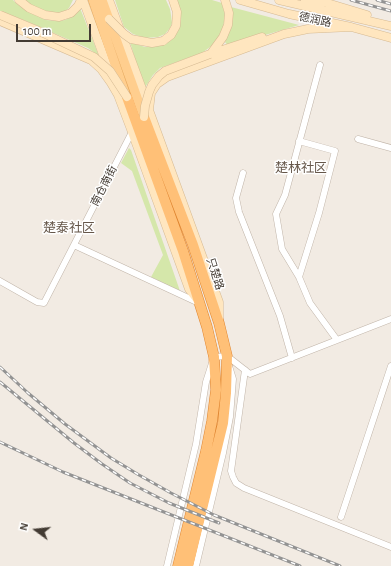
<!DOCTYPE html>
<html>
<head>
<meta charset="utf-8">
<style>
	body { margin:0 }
	#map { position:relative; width:391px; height:566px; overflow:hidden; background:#f2ebe3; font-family:"Alegreya Sans",sans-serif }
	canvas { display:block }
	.north { position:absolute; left:16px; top:510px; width:40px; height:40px; -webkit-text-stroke:3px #fff; paint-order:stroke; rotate:285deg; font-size:11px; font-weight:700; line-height:16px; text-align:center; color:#433b33 }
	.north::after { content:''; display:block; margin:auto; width:14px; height:18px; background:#433b33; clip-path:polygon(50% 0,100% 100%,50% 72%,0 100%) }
	.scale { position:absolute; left:16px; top:24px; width:75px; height:18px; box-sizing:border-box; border:2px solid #433b33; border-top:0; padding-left:5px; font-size:12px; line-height:14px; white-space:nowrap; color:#433b33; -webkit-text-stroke:3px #fff; paint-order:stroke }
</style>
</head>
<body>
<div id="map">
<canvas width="391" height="566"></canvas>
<div class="north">N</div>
<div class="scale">100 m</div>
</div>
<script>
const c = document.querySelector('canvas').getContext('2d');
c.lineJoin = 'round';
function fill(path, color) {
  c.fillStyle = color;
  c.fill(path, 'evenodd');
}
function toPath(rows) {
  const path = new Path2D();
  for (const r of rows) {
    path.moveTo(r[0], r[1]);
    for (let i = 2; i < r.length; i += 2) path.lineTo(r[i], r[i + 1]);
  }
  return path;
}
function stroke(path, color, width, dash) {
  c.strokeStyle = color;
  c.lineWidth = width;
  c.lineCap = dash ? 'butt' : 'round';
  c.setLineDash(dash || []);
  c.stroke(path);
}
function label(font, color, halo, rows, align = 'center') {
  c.font = font + ' "Alegreya Sans","Noto Sans SC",sans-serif';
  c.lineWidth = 3;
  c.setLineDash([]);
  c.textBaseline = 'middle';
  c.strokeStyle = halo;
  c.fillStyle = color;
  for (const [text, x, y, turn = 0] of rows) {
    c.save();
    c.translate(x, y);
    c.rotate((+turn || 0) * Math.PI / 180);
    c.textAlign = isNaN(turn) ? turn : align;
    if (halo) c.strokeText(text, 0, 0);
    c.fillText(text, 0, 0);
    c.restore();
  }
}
fill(toPath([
	[0,0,13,0,17,4,28,11,46,20,57,21,65,20,71,17,80,8,99,56,88,48,26,21,0,11],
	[22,0,73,0,69,8,63,13,46,13],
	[115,0,166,0,170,9,171,15,172,23,170,28,165,34,158,37,145,38,133,34,124,27],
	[177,0,212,0,222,3,225,15,223,29,214,44,202,53,160,68,153,75,144,89,130,42,145,47,151,47,178,30,181,18,180,11],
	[231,7,299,25,228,46,225,42,232,24],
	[129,148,131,150,180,291,151,277,163,255,132,171,121,163]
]), '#d5e7aa');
const minor = toPath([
	[320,65,285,195,276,214,282,249,299,277,310,303,337,340],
	[358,139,391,148],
	[243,173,236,198,239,212,280,316,292,358],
	[74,245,199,303],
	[299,277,319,213,335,151,299,141],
	[0,281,37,302,44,303,132,132],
	[245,370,231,471,233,477,236,483,244,488,391,547],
	[341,517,391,366],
	[167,566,196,444,206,382,214,357,227,356,250,374,391,319],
	[196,566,223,453,230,417,233,379,229,366]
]);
const secondary = toPath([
	[19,0,29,8,45,15,59,17,71,13,78,6,81,0],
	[83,0,109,71],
	[109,0,148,105],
	[240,0,289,14,351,27,391,38],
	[279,0,391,26],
	[305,0,321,5],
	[317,0,367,15],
	[0,21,91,60,101,69,111,83,118,95,132,132,189,289,196,298],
	[163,41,171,35,176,26,177,12,173,0],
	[212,52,223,37,228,25,229,13,225,0],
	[210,54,262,37],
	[219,318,219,302,149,110,151,93,157,84,167,77,284,34,308,29,351,27]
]);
const primary = toPath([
	[93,0,125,93],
	[102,0,144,117]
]);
const trunk = toPath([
	[127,97,183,251,207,327,214,357,216,390,212,421,206,451,178,566],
	[144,117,193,245,219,323,227,356,226,393,223,423,188,566]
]);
stroke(minor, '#c0b4a8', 7);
stroke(secondary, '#d6ba93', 9);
stroke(primary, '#e5a85e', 10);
stroke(trunk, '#df842f', 11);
stroke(minor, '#fff', 6);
stroke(secondary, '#ffe6bf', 8);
stroke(primary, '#ffce8e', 9);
stroke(trunk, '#ffc077', 10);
const rail = toPath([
	[351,0,391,11],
	[377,0,391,4],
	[0,367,28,393,65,424,111,458,139,475,171,493,214,515,340,566],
	[0,382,74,443,102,464,130,483,169,503,219,523],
	[0,442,63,472,300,566]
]);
stroke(rail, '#939393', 3);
stroke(rail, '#fff', 1.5, [4.5]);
const secondaryBridge = toPath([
	[0,15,41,32,94,57,110,71,127,97],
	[109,19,124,34,131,39,152,43,163,41],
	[144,117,145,106,149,92,152,85,159,76,165,71,210,54]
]);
stroke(secondaryBridge, '#d6ba93', 9, []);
stroke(secondaryBridge, '#ffe6bf', 8);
label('11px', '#433b33', '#fff', [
	["德润路",315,20,12],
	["南仓南街",104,186,-63],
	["只楚路",215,274,72]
]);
label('13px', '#66574a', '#fff', [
	["楚林社区",301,168],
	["楚泰社区",69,228]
]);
</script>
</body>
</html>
